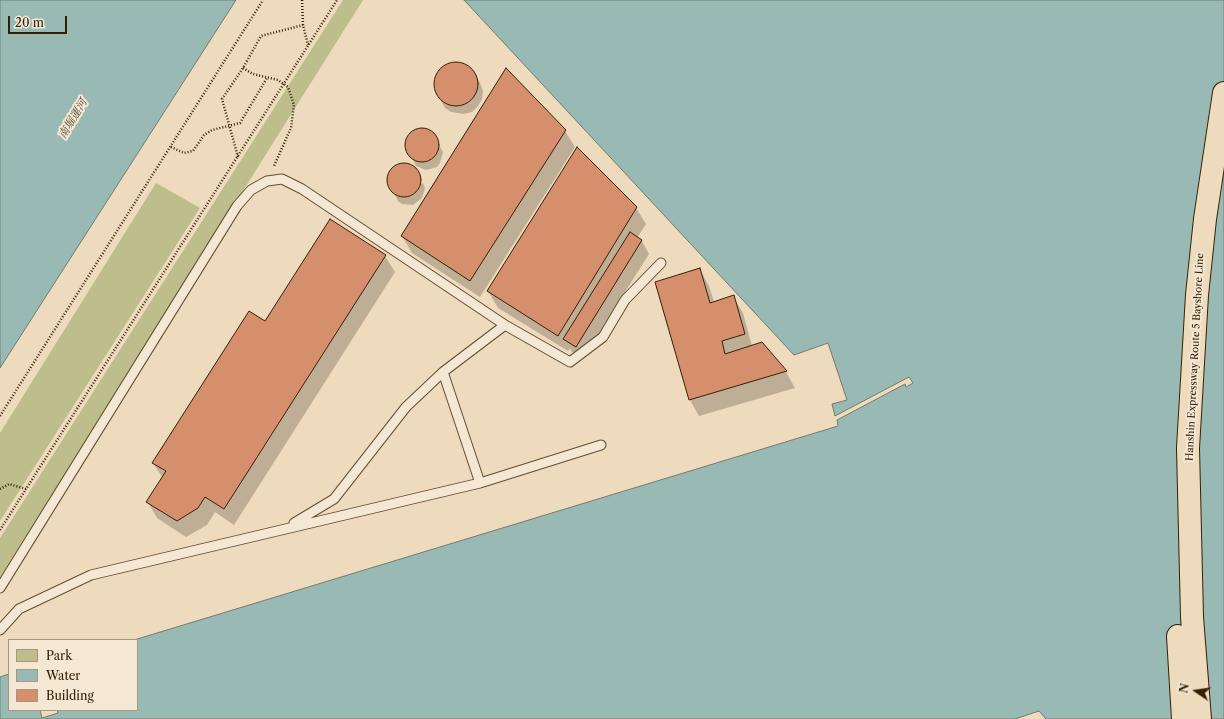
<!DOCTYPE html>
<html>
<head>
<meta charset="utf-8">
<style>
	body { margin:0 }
	#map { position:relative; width:1224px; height:719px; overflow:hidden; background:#eedabc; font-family:"Libre Caslon Text",serif }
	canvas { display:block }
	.legend { position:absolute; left:8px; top:639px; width:130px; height:72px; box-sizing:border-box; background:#f4e7d3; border:1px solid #a79780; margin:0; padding:5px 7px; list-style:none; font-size:12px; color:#342004 }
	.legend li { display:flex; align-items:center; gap:8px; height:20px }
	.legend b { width:20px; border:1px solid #a79780 }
	.north { position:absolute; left:1176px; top:671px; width:40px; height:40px; -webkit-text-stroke:3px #f4e7d3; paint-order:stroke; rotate:283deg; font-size:11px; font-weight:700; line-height:16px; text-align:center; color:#342004 }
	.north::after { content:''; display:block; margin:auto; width:14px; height:18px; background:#342004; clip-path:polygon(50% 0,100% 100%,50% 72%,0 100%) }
	.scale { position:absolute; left:8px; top:16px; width:59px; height:18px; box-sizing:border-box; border:2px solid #342004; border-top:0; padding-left:5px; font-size:12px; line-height:14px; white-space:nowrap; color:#342004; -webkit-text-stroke:3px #f4e7d3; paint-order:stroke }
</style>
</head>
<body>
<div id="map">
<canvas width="1224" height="719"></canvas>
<ul class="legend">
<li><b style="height:11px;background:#bebe8d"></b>Park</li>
<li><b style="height:11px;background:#99bab4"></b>Water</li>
<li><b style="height:11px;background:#d58f6c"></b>Building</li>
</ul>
<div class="north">N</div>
<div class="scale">20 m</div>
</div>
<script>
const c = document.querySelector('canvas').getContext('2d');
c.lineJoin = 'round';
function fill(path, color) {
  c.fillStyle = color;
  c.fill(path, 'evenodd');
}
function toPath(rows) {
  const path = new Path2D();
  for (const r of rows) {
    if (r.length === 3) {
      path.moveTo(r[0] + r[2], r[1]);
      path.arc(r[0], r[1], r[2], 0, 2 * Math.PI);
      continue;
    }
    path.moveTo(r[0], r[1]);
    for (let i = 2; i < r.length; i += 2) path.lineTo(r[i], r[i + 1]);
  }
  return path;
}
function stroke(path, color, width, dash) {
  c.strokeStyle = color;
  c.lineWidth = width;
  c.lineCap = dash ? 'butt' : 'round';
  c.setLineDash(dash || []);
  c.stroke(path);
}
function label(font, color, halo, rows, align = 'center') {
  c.font = font + ' "Libre Caslon Text","Noto Serif JP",serif';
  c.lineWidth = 4;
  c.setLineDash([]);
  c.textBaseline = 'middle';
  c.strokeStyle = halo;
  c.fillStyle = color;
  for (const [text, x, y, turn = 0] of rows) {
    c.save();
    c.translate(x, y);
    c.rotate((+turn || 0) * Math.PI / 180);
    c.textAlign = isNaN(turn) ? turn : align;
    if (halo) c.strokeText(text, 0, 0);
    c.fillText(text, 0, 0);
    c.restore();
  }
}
fill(toPath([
	[343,0,363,0,0,577,0,538],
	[156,183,200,208,0,521,0,433]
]), '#bebe8d');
const water = toPath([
	[0,0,236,0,0,368,0,0],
	[464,0,1224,0,1224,719,1046,719,1039,711,1015,719,0,719,0,677,9,674,9,710,40,710,42,718,58,713,57,710,137,710,137,640,134,640,838,426,837,420,905,384,906,387,913,383,909,377,835,416,832,404,847,400,828,343,794,355,464,0]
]);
fill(water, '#99bab4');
stroke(water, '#717c6e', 1);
fill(toPath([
	[450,63,465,64,475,75,480,83,483,91,482,99,478,106,472,112,464,114,451,112,445,108,440,99,435,86,438,72],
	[420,129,424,129,433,134,443,152,440,163,437,167,426,170,416,166,406,146,409,135],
	[565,131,575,147,480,297,412,253,402,236],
	[401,164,411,166,419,175,421,184,423,183,422,180,423,183,425,188,422,198,413,205,402,204,398,201,388,181,391,170],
	[636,208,646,224,637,238,642,241,649,254,583,359,571,351,570,348,568,351,498,308,488,291],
	[385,256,395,272,234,525,215,512,207,525,186,537,157,518,148,502,163,478,153,463,265,322],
	[700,270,709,286,714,302,733,297,743,313,752,346,761,344,786,372,795,388,699,416,690,400]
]), '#0003');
const building = toPath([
	[456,84,22],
	[506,68,566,130,470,281,401,236,506,68],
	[422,145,17],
	[577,147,637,207,558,336,487,291,577,147],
	[404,180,17],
	[330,219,386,255,224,509,205,497,198,508,177,521,146,502,166,471,152,463,249,311,265,321,330,219],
	[630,232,642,240,576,347,563,339,630,232],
	[700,268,710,303,734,295,745,334,722,341,725,354,762,342,787,371,689,400,655,282,700,268]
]);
fill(building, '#d58f6c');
stroke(building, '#342004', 1);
const service = toPath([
	[480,483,443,372,505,325],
	[294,523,334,499,406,407,443,372],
	[0,588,237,206,251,190,267,181,282,179,302,189,505,325,570,362,603,337,625,300,661,263],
	[0,630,19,609,91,575,480,483,601,445]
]);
const motorway = toPath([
	[1178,636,1183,719],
	[1200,719,1192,617,1188,448,1197,295,1205,219,1224,93]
]);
stroke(service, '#624e32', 11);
stroke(motorway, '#342004', 24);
stroke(toPath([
	[302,0,303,25,308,45],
	[243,68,253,74,278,80,288,87,294,105,291,128,274,166],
	[171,147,184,153,193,151,204,135,212,130,240,123,267,78],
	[238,157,222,99,243,68,261,36,303,25],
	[0,416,263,0],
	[0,489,9,484,26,489,337,0],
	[0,530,26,489]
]), '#342004', 2.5, [1, 2]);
stroke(service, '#f4e7d3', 9);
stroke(motorway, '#eedabc', 22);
label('10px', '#342004', '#f4e7d3', [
	["Hanshin Expressway Route 5 Bayshore Line",1195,357,-87]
]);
label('italic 11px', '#524e39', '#f4e7d3', [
	["南堀運河",73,119,-59]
]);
</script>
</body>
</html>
